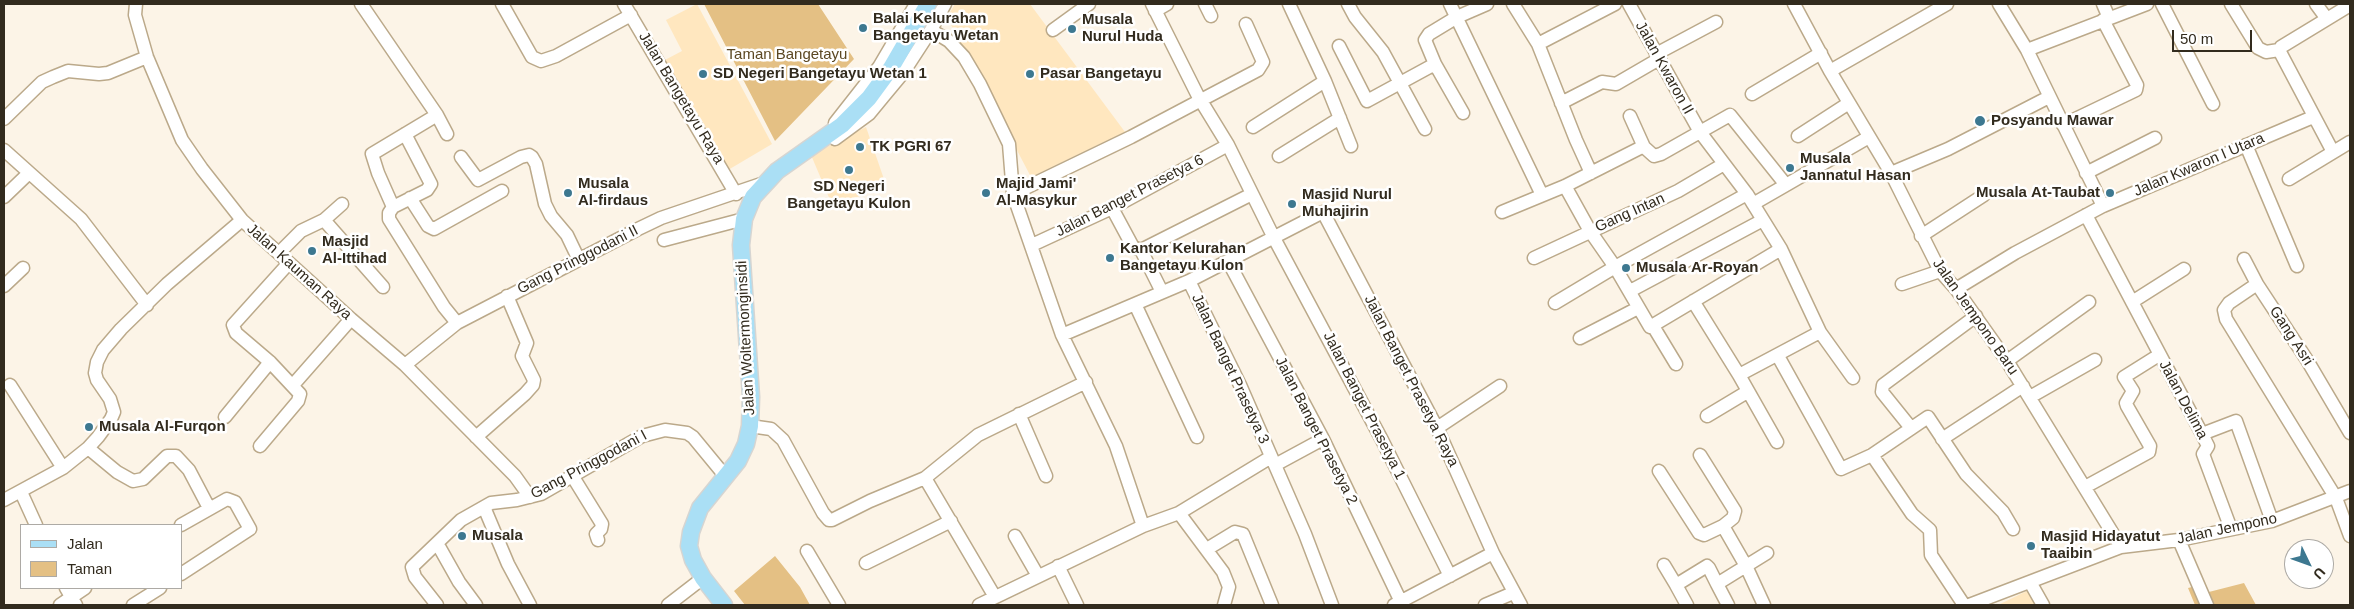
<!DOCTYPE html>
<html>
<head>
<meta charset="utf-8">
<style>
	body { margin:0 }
	#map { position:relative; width:2354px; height:609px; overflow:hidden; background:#fcf4e7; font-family:Arial,sans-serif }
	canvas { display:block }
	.frame { position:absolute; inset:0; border:5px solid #322b1e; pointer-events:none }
	.legend { position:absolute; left:20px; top:524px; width:162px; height:65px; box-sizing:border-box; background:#fff; border:1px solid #adaaa5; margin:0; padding:6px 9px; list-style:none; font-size:15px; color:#322b1e }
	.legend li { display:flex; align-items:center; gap:10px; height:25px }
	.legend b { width:25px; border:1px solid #adaaa5 }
	.north { position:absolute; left:2284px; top:539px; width:50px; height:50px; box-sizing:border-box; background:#fff; border:1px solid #adaaa5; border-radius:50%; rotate:132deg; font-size:14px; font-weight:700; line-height:20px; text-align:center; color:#322b1e }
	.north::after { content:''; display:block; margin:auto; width:18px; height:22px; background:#3d7890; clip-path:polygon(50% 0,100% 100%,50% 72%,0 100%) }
	.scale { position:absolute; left:2172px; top:30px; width:80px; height:22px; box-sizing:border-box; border:2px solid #322b1e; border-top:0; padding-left:6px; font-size:15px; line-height:18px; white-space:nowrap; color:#322b1e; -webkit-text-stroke:4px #fff; paint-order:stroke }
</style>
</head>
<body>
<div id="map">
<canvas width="2354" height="609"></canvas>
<div class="frame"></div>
<ul class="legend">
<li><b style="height:6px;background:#aadff5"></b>Jalan</li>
<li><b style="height:14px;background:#e4c084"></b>Taman</li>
</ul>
<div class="north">U</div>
<div class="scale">50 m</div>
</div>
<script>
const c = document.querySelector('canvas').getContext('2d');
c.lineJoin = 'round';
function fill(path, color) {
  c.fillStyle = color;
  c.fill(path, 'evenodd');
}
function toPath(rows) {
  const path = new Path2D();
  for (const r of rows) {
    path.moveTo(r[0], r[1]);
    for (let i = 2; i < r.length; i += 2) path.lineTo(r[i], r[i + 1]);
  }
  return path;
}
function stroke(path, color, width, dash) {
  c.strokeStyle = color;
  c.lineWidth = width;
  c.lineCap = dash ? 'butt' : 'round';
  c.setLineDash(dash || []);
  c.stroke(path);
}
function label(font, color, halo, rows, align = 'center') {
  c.font = font + ' Arial,sans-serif';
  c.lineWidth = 5;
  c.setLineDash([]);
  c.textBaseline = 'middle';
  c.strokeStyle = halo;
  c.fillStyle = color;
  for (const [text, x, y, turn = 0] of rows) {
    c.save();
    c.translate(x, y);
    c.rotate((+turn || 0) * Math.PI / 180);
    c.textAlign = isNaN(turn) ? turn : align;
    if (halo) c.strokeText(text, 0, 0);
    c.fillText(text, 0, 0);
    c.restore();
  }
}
fill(toPath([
	[697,4,772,144,728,170,703,122,663,61,682,51,666,20],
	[955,4,1030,4,1125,132,1031,177,947,17],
	[866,127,886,185,833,207,811,155],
	[2029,590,2036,605,1998,605]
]), '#ffe7bf');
fill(toPath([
	[704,4,818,4,854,59,775,141],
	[775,556,800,587,810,605,745,605,734,591],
	[2244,583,2256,605,2195,605,2188,588,2196,586,2201,594]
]), '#e4c084');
const minor = toPath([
	[136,4,135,15,147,57,182,140,202,169,242,220,351,319,405,365,515,476,530,497],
	[361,4,437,115,447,134],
	[502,4,532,57,541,61,556,56,631,15],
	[624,4,736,194],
	[1152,4,1198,96,1228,145,1274,238,1382,440,1450,576],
	[1205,4,1211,16],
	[1289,4,1325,81,1351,146],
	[1348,4,1355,17,1383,52,1425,129],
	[1450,4,1542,195],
	[1513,4,1538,44,1615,4],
	[1629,4,1700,132,1747,194,1781,249,1820,332,1853,378],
	[1794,4,1830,71,1891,173,1940,271,1956,289,2007,361,2121,547],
	[1999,4,2027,50,2103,206],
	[2103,4,2109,18],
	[2162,4,2213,104],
	[2231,4,2258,48,2266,52,2279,50],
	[2316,4,2327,19],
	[1155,11,1167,4],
	[931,30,949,41,964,57,980,84,1009,144,1013,194,1062,335,1116,446,1143,526],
	[1053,30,1089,4],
	[1538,44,1576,140,1591,173],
	[1339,46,1367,101,1435,64],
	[2027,50,2147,4],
	[1656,54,1716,22],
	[1830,71,1947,4],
	[1752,94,1821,53],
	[1561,103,1602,82,1616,84,1659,59],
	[1463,113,1435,64,1425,40,1429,34,1457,17,1487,4],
	[437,115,372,154,378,173,393,207,389,213,389,219,444,307,457,323],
	[1630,116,1644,147],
	[4,119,42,82,53,77,68,71,99,74,108,73,147,57],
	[835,123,879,67,916,4],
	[2063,125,2136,90,2137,85,2103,20],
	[1253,127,1325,81],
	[1798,136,1849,103],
	[835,139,869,114,883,97,903,73,931,30,945,4],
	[2246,145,2297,266],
	[4,150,81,219,147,305],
	[2333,152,2279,50,2281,47,2350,5],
	[1279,156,1340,118],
	[461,157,478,180,521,157,529,155,532,157,536,164,545,204,551,216,567,235,579,260],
	[1891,173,1948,149,2049,97],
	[2086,173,2155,138],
	[2289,179,2350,142],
	[1565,186,1590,231,1615,267,1650,327,1781,249],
	[1013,194,1131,137,1258,70,1263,62,1246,24],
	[4,197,29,173],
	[410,198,428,226,434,229,502,191],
	[1753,204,1786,185],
	[393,207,427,190,431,184,405,134],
	[1112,208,1133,247,1141,250],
	[1502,212,1565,186,1640,148,1644,147,1654,156,1661,154,1730,115,1786,185,1869,137],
	[2086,215,2202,434,2208,446,2203,454,2231,529],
	[324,220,342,204],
	[1921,236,1984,195],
	[664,240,744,219],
	[1032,245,1112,208,1228,145],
	[1141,250,1252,194],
	[1141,250,1162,292],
	[279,253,301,231,324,220,383,287],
	[1534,258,1678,191,1724,164],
	[2244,259,2257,284],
	[1228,261,1323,439,1401,602],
	[1189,281,1240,385,1305,534,1332,605],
	[1902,284,1940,271],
	[4,286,23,268],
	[1956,289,2015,253,2103,206,2313,117],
	[1630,291,1763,220],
	[1693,301,1739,375],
	[2132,302,2184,269],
	[1555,303,1615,267,1747,194],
	[1135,304,1197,437],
	[1653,326,1676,364],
	[1062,335,1189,281,1323,212,1437,428,1493,553],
	[1580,338,1638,308],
	[1778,356,1841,469,1872,455,1928,417,1966,474,2003,512,2013,529],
	[2007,361,2089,302],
	[405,365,457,323,638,229,661,218,764,183],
	[10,385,63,468],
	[293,385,351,319],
	[2030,397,2095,360],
	[1019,414,1046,476],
	[1707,416,1747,392],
	[225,417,270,362],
	[750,426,771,429,783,440,823,513,829,520,832,520,870,501,925,478,978,435,1086,382],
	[1437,428,1500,386],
	[1911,428,1882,392,1883,385,1976,316],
	[2350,433,2307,360,2257,284,2229,303,2224,310,2226,319,2336,498,2350,536],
	[2202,434,2236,421,2272,521],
	[476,437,525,394,533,385,534,380,522,356,527,343,507,296],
	[1942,439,2023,386],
	[1777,442,1739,375,1820,332],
	[260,446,298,401,300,394,270,362,236,333,233,325,288,264],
	[88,448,117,472,133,481,143,479,167,456,176,456,189,470,209,508],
	[1700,455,1735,511,1733,518,1723,526,1746,566,1764,605],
	[1872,455,1912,514,1930,530,1931,555,1964,605],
	[1275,465,1323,439],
	[1659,471,1699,533,1704,535,1723,526],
	[573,477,602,524,601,529,596,534,598,540],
	[925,478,995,597],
	[2085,487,2149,452,2150,446,2127,406,2126,403,2133,391,2124,377,2159,355],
	[21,492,36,525],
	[4,500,63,468,88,448,98,437,111,419,114,412,110,399,97,380,95,373,97,362,103,350,121,329,167,284,242,220],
	[484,507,508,564,530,605],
	[1179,513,1223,572,1229,587,1224,605],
	[181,525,227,499,235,502,250,529,181,574],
	[1015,536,1038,576],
	[2179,540,2207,605],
	[437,543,459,582,476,605],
	[1207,549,1235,532,1243,534,1272,605],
	[807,551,839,605],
	[866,563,951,521],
	[1664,565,1676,585,1707,566,1709,568,1717,584,1767,553],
	[1058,566,1077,605],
	[2030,582,2043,605],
	[1717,584,1728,605],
	[1676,585,1687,605],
	[66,588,76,605],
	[60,605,85,588],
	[133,605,160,588],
	[437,605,415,577,412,567,461,520,491,503,517,500,541,494,642,436,665,430,687,433,693,437,726,477],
	[668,605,703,578],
	[979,605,1143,526,1179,513,1271,457],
	[1394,605,1493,553,1521,605],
	[1485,605,1513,593],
	[1969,605,2121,547,2179,540,2272,521,2350,491]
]);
const major = toPath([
	[724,605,703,578,693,560,689,546,691,532,700,508,738,461,746,444,750,426,751,397,741,245,744,219,753,197,777,171,842,125,869,98,891,68,928,4]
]);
stroke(minor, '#bba98a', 15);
stroke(major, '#d6d5d2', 19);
stroke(minor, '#fff', 12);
stroke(major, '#aadff5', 16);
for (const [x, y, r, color] of [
	[863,28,5,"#3d7890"],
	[1072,29,5,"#3d7890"],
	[703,74,5,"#3d7890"],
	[1030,74,5,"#3d7890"],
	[1980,121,6,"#3d7890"],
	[860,147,5,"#3d7890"],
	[1790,168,5,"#3d7890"],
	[849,170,5,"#3d7890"],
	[568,193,5,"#3d7890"],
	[986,193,5,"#3d7890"],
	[2110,193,5,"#3d7890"],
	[1292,204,5,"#3d7890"],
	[312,251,5,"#3d7890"],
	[1110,258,5,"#3d7890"],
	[1626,268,5,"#3d7890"],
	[89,427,5,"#3d7890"],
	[462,536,5,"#3d7890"],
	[2031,546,5,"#3d7890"]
]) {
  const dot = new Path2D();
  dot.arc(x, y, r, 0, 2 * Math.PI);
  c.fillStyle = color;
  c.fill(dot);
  stroke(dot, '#fff', 2);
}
label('bold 15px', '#322b1e', '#fff', [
	["Balai Kelurahan",873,19],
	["Bangetayu Wetan",873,36],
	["Musala",1082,20],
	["Nurul Huda",1082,37],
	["SD Negeri Bangetayu Wetan 1",713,74],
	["Pasar Bangetayu",1040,74],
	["Posyandu Mawar",1991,121],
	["TK PGRI 67",870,147],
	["Musala",1800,159],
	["Jannatul Hasan",1800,176],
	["Musala",578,184],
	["Al-firdaus",578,201],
	["Majid Jami'",996,184],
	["Al-Masykur",996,201],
	["SD Negeri",849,187,"center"],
	["Bangetayu Kulon",849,204,"center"],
	["Musala At-Taubat",2100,193,"right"],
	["Masjid Nurul",1302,195],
	["Muhajirin",1302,212],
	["Masjid",322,242],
	["Al-Ittihad",322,259],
	["Kantor Kelurahan",1120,249],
	["Bangetayu Kulon",1120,266],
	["Musala Ar-Royan",1636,268],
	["Musala Al-Furqon",99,427],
	["Musala",472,536],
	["Masjid Hidayatut",2041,537],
	["Taaibin",2041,554]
], 'left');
label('15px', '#5c4823', '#fff', [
	["Taman Bangetayu",787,55]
]);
label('15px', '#322b1e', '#fff', [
	["Jalan Kwaron II",1664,68,61],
	["Jalan Bangetayu Raya",681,98,59],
	["Jalan Kwaron I Utara",2199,165,-23],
	["Jalan Banget Prasetya 6",1130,196,-27],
	["Gang Intan",1630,213,-24],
	["Gang Pringgodani II",578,260,-27],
	["Jalan Kauman Raya",299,272,42],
	["Jalan Jempono Baru",1975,317,55],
	["Gang Asri",2291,336,57],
	["Jalan Woltermonginsidi",746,338,-93],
	["Jalan Banget Prasetya 3",1230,369,65],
	["Jalan Banget Prasetya Raya",1411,381,63],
	["Jalan Delima",2183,400,62],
	["Jalan Banget Prasetya 1",1364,406,63],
	["Jalan Banget Prasetya 2",1316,431,63],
	["Gang Pringgodani I",589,465,-28],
	["Jalan Jempono",2227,529,-12]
]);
</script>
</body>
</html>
